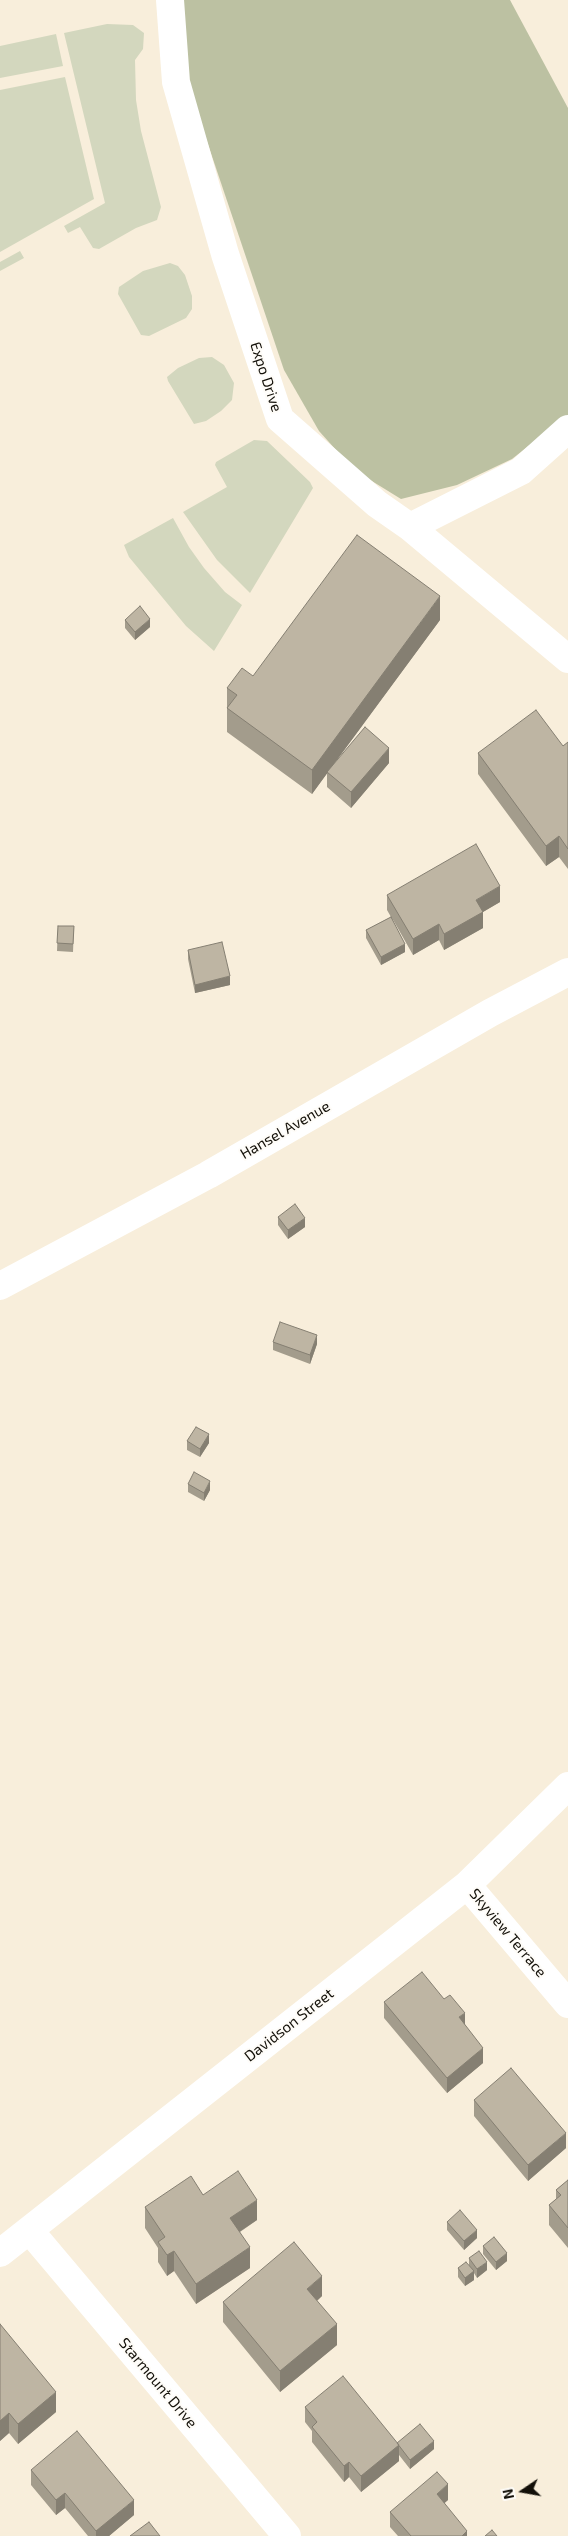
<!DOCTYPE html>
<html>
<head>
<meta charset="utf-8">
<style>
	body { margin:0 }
	#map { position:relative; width:568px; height:2536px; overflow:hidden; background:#f8eedb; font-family:"Exo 2",sans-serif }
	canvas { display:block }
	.north { position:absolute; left:498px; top:2466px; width:50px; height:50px; -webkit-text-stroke:4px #fefcf8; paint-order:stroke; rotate:258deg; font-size:14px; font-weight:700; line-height:20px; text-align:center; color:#131009 }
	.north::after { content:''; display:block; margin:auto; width:18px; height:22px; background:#131009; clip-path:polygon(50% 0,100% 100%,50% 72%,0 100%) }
</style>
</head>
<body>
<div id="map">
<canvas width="568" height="2536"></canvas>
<div class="north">N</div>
</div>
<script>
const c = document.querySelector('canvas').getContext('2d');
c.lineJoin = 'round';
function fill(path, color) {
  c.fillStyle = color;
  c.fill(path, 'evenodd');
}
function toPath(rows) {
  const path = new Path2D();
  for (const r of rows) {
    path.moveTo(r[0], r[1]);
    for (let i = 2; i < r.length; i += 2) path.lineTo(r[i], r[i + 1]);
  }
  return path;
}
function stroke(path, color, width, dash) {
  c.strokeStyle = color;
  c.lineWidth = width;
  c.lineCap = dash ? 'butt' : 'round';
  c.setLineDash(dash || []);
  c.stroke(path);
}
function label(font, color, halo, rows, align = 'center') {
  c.font = font + ' "Exo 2",sans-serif';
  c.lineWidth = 4;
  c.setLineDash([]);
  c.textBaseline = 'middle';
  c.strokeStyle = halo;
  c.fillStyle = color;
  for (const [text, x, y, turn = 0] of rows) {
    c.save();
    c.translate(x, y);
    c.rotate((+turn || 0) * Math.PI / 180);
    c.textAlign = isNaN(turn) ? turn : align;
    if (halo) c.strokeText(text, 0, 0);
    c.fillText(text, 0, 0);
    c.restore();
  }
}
fill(toPath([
	[107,24,133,25,144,33,143,49,135,60,136,100,141,131,161,207,157,220,136,228,99,249,93,248,80,227,68,233,64,226,105,203,64,33],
	[56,34,63,66,0,78,0,46],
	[65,77,94,199,0,252,0,90],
	[20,251,24,258,0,271,0,262],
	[170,263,178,266,185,275,192,296,192,309,186,318,149,336,141,335,118,294,119,287,143,271],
	[212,357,224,365,234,383,232,400,221,411,206,421,194,424,168,381,167,377,178,368,199,358],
	[254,440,267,441,310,482,313,488,250,593,217,560,183,512,227,487,215,465,216,462],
	[173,518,189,547,204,568,225,592,242,605,214,651,186,626,129,557,124,545]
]), '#d3d7be');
fill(toPath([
	[178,0,510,0,568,108,568,415,512,459,457,485,401,499,354,470,319,431,284,370,188,85]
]), '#bcc1a2');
stroke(toPath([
	[170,0,176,82,225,254,280,419,377,504,410,527,568,659],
	[410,527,521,471,568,429],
	[0,1286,208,1175,490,1013,568,972],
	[467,1885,568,2004],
	[30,2231,287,2536],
	[0,2253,467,1885,568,1786]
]), '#fff', 28);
fill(toPath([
	[125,620,150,627,135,640,125,628],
	[440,620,332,766,389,763,351,808,327,787,327,773,312,794,227,732,227,688,253,676],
	[568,742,568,869,559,857,546,866,478,774,478,753,563,746],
	[387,895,500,902,483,912,483,928,444,950,439,940,413,955,392,918,405,952,381,965,366,938,366,930,391,917,387,910],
	[58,926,74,926,73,952,57,951],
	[188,950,230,985,195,993,188,959],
	[278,1217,305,1227,288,1239,278,1225],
	[273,1342,317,1344,310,1364,273,1350],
	[187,1441,209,1443,200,1457,187,1450],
	[188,1484,210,1490,204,1501,188,1492],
	[384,2002,465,2025,483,2063,447,2093,384,2018],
	[474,2100,566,2148,528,2181,474,2116],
	[568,2180,568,2248,549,2225,549,2205,556,2199,556,2190],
	[203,2195,257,2220,240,2232,250,2268,196,2304,174,2271,167,2276,158,2262,158,2248,145,2228,145,2207],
	[447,2222,477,2238,464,2250,447,2230],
	[483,2246,507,2261,496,2270,483,2254],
	[469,2258,487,2270,477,2278,474,2273,474,2280,465,2286,458,2277,458,2268,469,2266],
	[322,2296,317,2301,337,2345,280,2392,223,2322,223,2302],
	[0,2324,56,2412,18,2444,9,2433,0,2441],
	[305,2407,397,2443,434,2449,410,2469,399,2455,399,2461,361,2492,349,2477,344,2482,312,2442,312,2431,305,2422],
	[31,2470,134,2515,109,2536,88,2536,65,2508,56,2515,31,2485],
	[448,2500,444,2503,467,2536,398,2536,390,2527,390,2512]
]), '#a39c8c');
fill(toPath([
	[440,596,440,620,312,794,312,770],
	[150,619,150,627,135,640,135,632],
	[389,748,389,763,351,808,351,792],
	[559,836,559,857,546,866,546,846],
	[500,886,500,902,476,916,476,900],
	[483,912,483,928,444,950,444,934],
	[439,924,439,940,413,955,413,939],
	[405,944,405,952,381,965,381,957],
	[230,976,230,985,195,993,195,985],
	[305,1218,305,1227,288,1239,288,1230],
	[317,1335,317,1344,310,1364,310,1355],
	[209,1434,209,1443,200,1457,200,1449],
	[210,1481,210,1490,204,1501,204,1493],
	[465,2013,465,2028,459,2017],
	[483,2048,483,2063,447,2093,447,2078],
	[566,2133,566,2148,528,2181,528,2165],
	[257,2200,257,2220,230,2238,230,2218],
	[477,2230,477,2238,464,2250,464,2241],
	[250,2247,250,2268,196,2304,196,2284],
	[174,2251,174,2271,167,2276,167,2255],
	[507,2253,507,2261,496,2270,496,2262],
	[487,2262,487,2270,477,2278,477,2269],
	[474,2271,474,2280,465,2286,465,2278],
	[322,2276,322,2296,307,2309,307,2289],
	[337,2324,337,2345,280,2392,280,2371],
	[56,2392,56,2412,18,2444,18,2424],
	[9,2413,9,2433,0,2441,0,2421],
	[434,2441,434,2449,410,2469,410,2460],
	[399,2445,399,2461,361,2492,361,2476],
	[349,2462,349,2477,344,2482,344,2466],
	[448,2484,448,2500,437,2510,437,2494],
	[65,2493,65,2508,56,2515,56,2500],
	[134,2500,134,2515,109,2536,96,2536,96,2531],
	[467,2531,467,2536,462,2536]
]), '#857f72');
const building = toPath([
	[357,535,440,596,312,770,227,708,237,695,227,688,242,668,253,676,357,535],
	[140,606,150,619,135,632,125,620,140,606],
	[536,710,563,746,568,742,568,849,559,836,546,846,478,753,536,710],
	[365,727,389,748,351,792,327,772,365,727],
	[476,844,500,886,476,900,483,912,444,934,439,924,413,939,387,895,476,844],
	[391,917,405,944,381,957,366,930,391,917],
	[58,926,74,926,73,944,57,943,58,926],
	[222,942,230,976,195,985,188,950,222,942],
	[295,1204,305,1218,288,1230,278,1217,295,1204],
	[280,1322,317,1335,310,1355,273,1342,280,1322],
	[196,1427,209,1434,200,1449,187,1441,196,1427],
	[194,1472,210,1481,204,1493,188,1484,194,1472],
	[422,1972,444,1999,450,1995,465,2013,459,2017,483,2048,447,2078,384,2002,422,1972],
	[511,2068,566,2133,528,2165,474,2100,511,2068],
	[238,2171,257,2200,230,2218,250,2247,196,2284,174,2251,167,2255,158,2242,165,2237,145,2207,191,2176,203,2195,238,2171],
	[568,2180,568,2228,549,2205,561,2195,556,2190,568,2180],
	[460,2210,477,2230,464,2241,447,2222,460,2210],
	[494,2237,507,2253,496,2262,483,2246,494,2237],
	[294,2242,322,2276,307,2289,337,2324,280,2371,223,2302,294,2242],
	[479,2251,487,2262,477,2269,469,2258,479,2251],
	[466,2262,474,2271,465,2278,458,2268,466,2262],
	[0,2324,56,2392,18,2424,9,2413,0,2421,0,2324],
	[343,2376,399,2445,361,2476,349,2462,344,2466,312,2427,317,2422,305,2407,343,2376],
	[420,2424,434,2441,410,2460,397,2443,420,2424],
	[77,2431,134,2500,96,2531,65,2493,56,2500,31,2470,77,2431],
	[437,2472,448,2484,437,2494,467,2531,462,2536,411,2536,390,2512,437,2472],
	[149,2522,160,2536,130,2536,149,2522],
	[492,2530,497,2536,485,2536,492,2530]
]);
fill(building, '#beb5a3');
stroke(building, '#857f72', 1);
label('15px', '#131009', '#fefcf8', [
	["Expo Drive",266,377,72],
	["Hansel Avenue",285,1130,-30],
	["Skyview Terrace",508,1933,50],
	["Davidson Street",289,2025,-38],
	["Starmount Drive",158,2383,50]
]);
</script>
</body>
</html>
